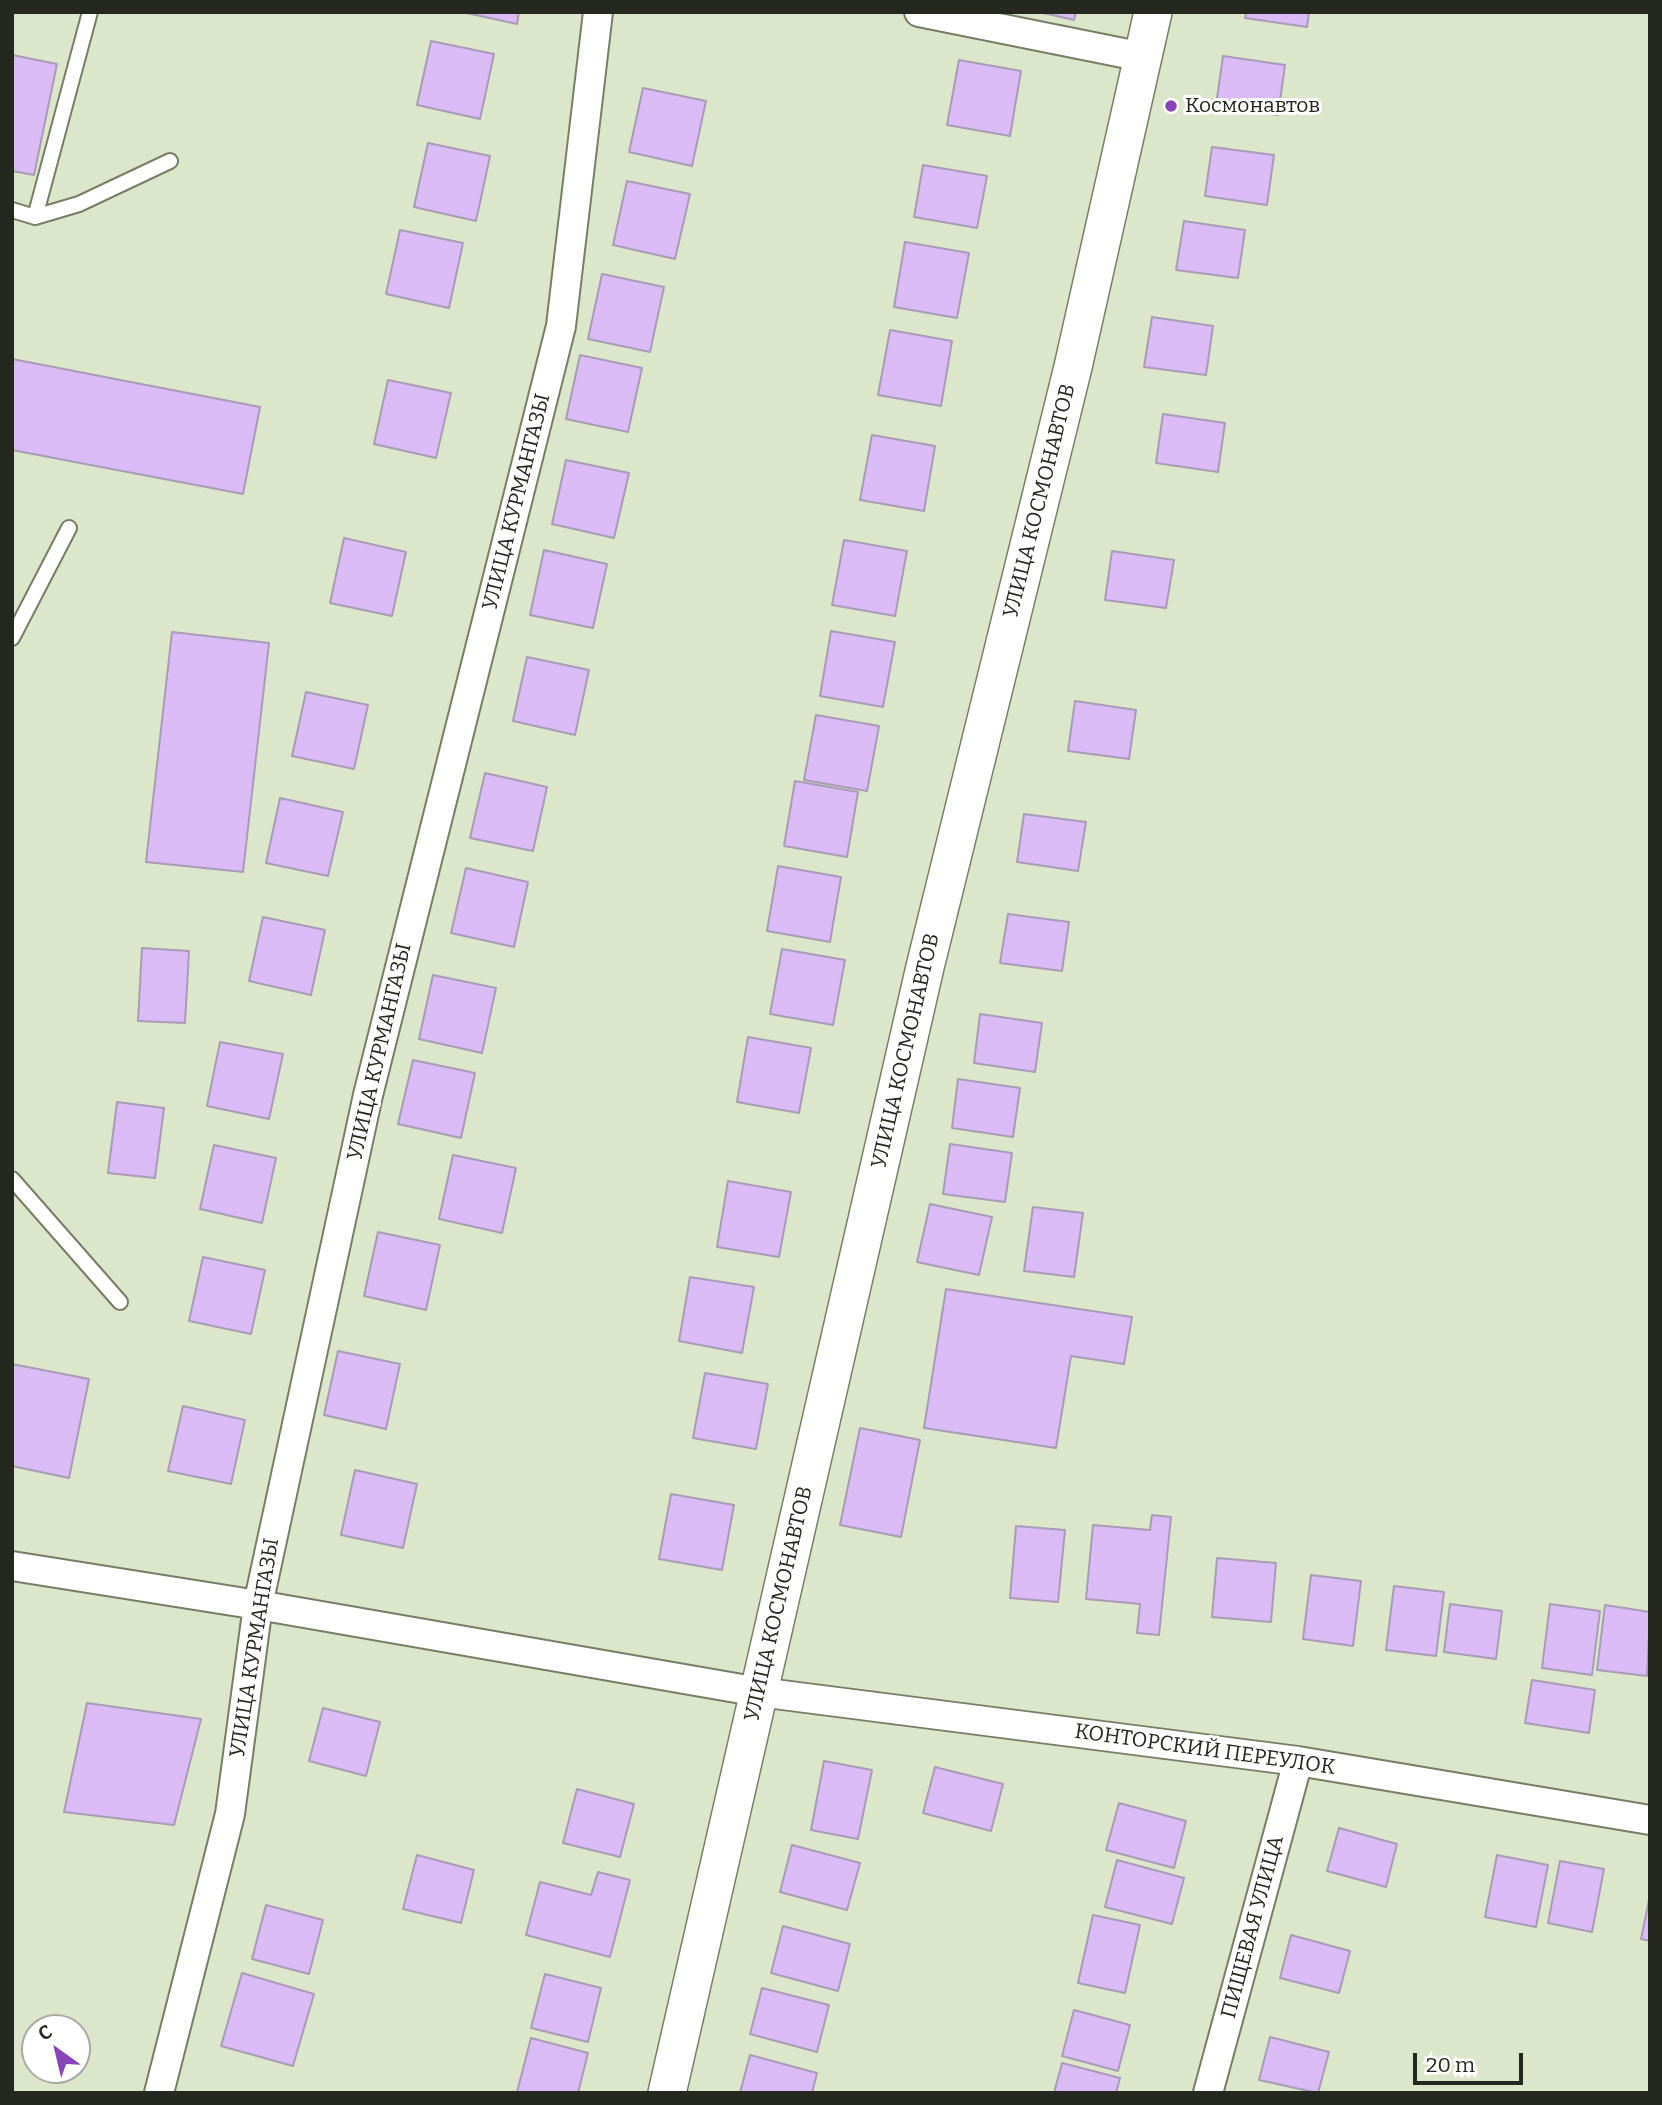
<!DOCTYPE html>
<html>
<head>
<meta charset="utf-8">
<style>
	body { margin:0 }
	#map { position:relative; width:1662px; height:2105px; overflow:hidden; background:#dce6ca; font-family:Bitter,serif }
	canvas { display:block }
	.frame { position:absolute; inset:0; border:14px solid #25281e; pointer-events:none }
	.north { position:absolute; left:21px; top:2014px; width:70px; height:70px; box-sizing:border-box; background:#fff; border:2px solid #a8a9a5; border-radius:50%; rotate:326deg; font-size:19px; font-weight:700; line-height:28px; text-align:center; color:#25281e }
	.north::after { content:''; display:block; margin:auto; width:24px; height:32px; background:#8844b8; clip-path:polygon(50% 0,100% 100%,50% 72%,0 100%) }
	.scale { position:absolute; left:1413px; top:2053px; width:110px; height:32px; box-sizing:border-box; border:4px solid #25281e; border-top:0; padding-left:9px; font-size:21px; line-height:24px; white-space:nowrap; color:#25281e; -webkit-text-stroke:5px #fff; paint-order:stroke }
</style>
</head>
<body>
<div id="map">
<canvas width="1662" height="2105"></canvas>
<div class="frame"></div>
<div class="north">С</div>
<div class="scale">20 m</div>
</div>
<script>
const c = document.querySelector('canvas').getContext('2d');
c.lineJoin = 'round';
function fill(path, color) {
  c.fillStyle = color;
  c.fill(path, 'evenodd');
}
function toPath(rows) {
  const path = new Path2D();
  for (const r of rows) {
    path.moveTo(r[0], r[1]);
    for (let i = 2; i < r.length; i += 2) path.lineTo(r[i], r[i + 1]);
  }
  return path;
}
function stroke(path, color, width, dash) {
  c.strokeStyle = color;
  c.lineWidth = width;
  c.lineCap = dash ? 'butt' : 'round';
  c.setLineDash(dash || []);
  c.stroke(path);
}
function label(font, color, halo, rows, align = 'center') {
  c.font = font + ' Bitter,serif';
  c.lineWidth = 6;
  c.setLineDash([]);
  c.textBaseline = 'middle';
  c.strokeStyle = halo;
  c.fillStyle = color;
  for (const [text, x, y, turn = 0] of rows) {
    c.save();
    c.translate(x, y);
    c.rotate((+turn || 0) * Math.PI / 180);
    c.textAlign = isNaN(turn) ? turn : align;
    if (halo) c.strokeText(text, 0, 0);
    c.fillText(text, 0, 0);
    c.restore();
  }
}
const building = toPath([
	[462,12,519,12,517,24,462,12],
	[1039,12,1076,12,1074,20,1039,12],
	[1246,12,1309,12,1307,27,1245,18,1246,12],
	[431,41,494,54,480,119,417,105,431,41],
	[12,55,57,64,34,175,12,171,12,55],
	[1223,56,1285,65,1278,115,1216,106,1223,56],
	[959,60,1021,71,1010,136,947,125,959,60],
	[643,88,706,101,692,166,629,152,643,88],
	[428,143,490,156,476,221,414,207,428,143],
	[1212,147,1274,155,1267,205,1205,196,1212,147],
	[923,165,987,176,977,228,914,217,923,165],
	[627,181,690,194,675,259,613,245,627,181],
	[1184,221,1245,230,1238,278,1176,270,1184,221],
	[400,230,463,243,449,308,386,294,400,230],
	[905,242,969,253,957,318,894,307,905,242],
	[602,274,664,287,650,352,588,339,602,274],
	[1152,317,1213,326,1206,375,1144,367,1152,317],
	[890,330,952,341,941,406,878,395,890,330],
	[580,355,642,368,628,432,566,419,580,355],
	[12,359,260,407,243,494,12,450,12,359],
	[388,380,451,393,436,458,374,444,388,380],
	[1163,414,1225,423,1218,472,1156,463,1163,414],
	[872,435,935,446,924,511,860,500,872,435],
	[566,460,629,473,614,538,552,524,566,460],
	[344,538,406,552,392,616,330,603,344,538],
	[844,540,907,551,895,616,832,605,844,540],
	[544,550,607,564,593,628,530,615,544,550],
	[1112,551,1174,560,1166,608,1105,600,1112,551],
	[831,631,895,642,883,707,820,696,831,631],
	[172,632,269,643,243,872,146,862,172,632],
	[527,657,589,670,575,735,513,721,527,657],
	[306,692,368,705,354,769,292,756,306,692],
	[1075,701,1136,710,1129,759,1068,751,1075,701],
	[816,715,879,726,867,791,804,780,816,715],
	[485,773,547,787,533,851,470,838,485,773],
	[795,781,858,792,847,857,784,846,795,781],
	[280,798,343,812,328,876,266,863,280,798],
	[1024,814,1086,822,1078,871,1017,862,1024,814],
	[778,866,841,877,830,942,767,931,778,866],
	[466,868,528,882,514,947,451,933,466,868],
	[1008,914,1069,922,1062,971,1000,963,1008,914],
	[263,917,325,930,311,995,249,981,263,917],
	[142,948,189,951,185,1023,138,1021,142,948],
	[782,949,845,960,833,1025,770,1014,782,949],
	[433,975,496,988,482,1053,419,1039,433,975],
	[980,1014,1042,1023,1035,1072,974,1063,980,1014],
	[748,1037,811,1048,799,1113,737,1102,748,1037],
	[220,1042,283,1054,269,1119,207,1106,220,1042],
	[413,1060,475,1073,461,1138,398,1124,413,1060],
	[958,1079,1020,1088,1013,1137,952,1128,958,1079],
	[117,1102,164,1108,155,1178,108,1173,117,1102],
	[950,1144,1012,1153,1005,1202,943,1194,950,1144],
	[214,1145,276,1158,262,1223,200,1209,214,1145],
	[453,1155,516,1168,502,1233,439,1219,453,1155],
	[728,1181,791,1192,779,1257,717,1247,728,1181],
	[930,1204,992,1217,979,1275,917,1262,930,1204],
	[1033,1207,1083,1213,1074,1277,1024,1271,1033,1207],
	[378,1232,440,1245,426,1310,364,1296,378,1232],
	[203,1257,265,1270,251,1334,189,1321,203,1257],
	[690,1277,754,1287,742,1353,679,1341,690,1277],
	[946,1289,1132,1317,1124,1364,1071,1356,1056,1448,924,1428,946,1289],
	[338,1351,400,1364,386,1429,324,1415,338,1351],
	[12,1364,89,1379,69,1478,12,1466,12,1364],
	[705,1373,768,1384,756,1449,693,1438,705,1373],
	[183,1406,245,1420,231,1484,168,1471,183,1406],
	[860,1428,920,1440,901,1537,840,1525,860,1428],
	[355,1470,417,1484,403,1548,341,1535,355,1470],
	[671,1494,734,1505,722,1570,659,1559,671,1494],
	[1152,1515,1171,1517,1159,1635,1137,1633,1140,1604,1086,1599,1093,1525,1150,1530,1152,1515],
	[1016,1526,1065,1530,1058,1602,1010,1598,1016,1526],
	[1217,1558,1276,1563,1271,1622,1212,1617,1217,1558],
	[1311,1575,1361,1581,1353,1646,1303,1639,1311,1575],
	[1394,1586,1444,1592,1436,1656,1386,1650,1394,1586],
	[1450,1604,1502,1611,1496,1659,1444,1652,1450,1604],
	[1550,1604,1600,1611,1592,1675,1542,1668,1550,1604],
	[1605,1605,1650,1612,1647,1676,1597,1670,1605,1605],
	[1532,1680,1595,1690,1589,1733,1525,1723,1532,1680],
	[87,1703,201,1719,174,1825,64,1812,87,1703],
	[323,1708,380,1722,366,1776,309,1761,323,1708],
	[824,1761,872,1770,858,1839,811,1830,824,1761],
	[935,1767,1003,1784,991,1831,923,1813,935,1767],
	[577,1789,634,1804,620,1857,563,1843,577,1789],
	[1119,1803,1186,1821,1174,1868,1106,1850,1119,1803],
	[1339,1828,1397,1844,1386,1887,1327,1871,1339,1828],
	[792,1845,860,1863,847,1910,780,1892,792,1845],
	[417,1855,474,1870,461,1923,403,1909,417,1855],
	[1497,1855,1548,1865,1536,1927,1485,1917,1497,1855],
	[1117,1860,1184,1878,1172,1924,1105,1907,1117,1860],
	[1560,1861,1604,1869,1592,1932,1548,1923,1560,1861],
	[598,1872,630,1880,610,1957,526,1935,540,1882,591,1895,598,1872],
	[1650,1895,1650,1941,1641,1939,1650,1895],
	[266,1905,323,1920,309,1974,252,1959,266,1905],
	[1093,1915,1140,1925,1125,1993,1078,1983,1093,1915],
	[783,1926,850,1944,838,1991,771,1973,783,1926],
	[1291,1935,1350,1951,1339,1993,1280,1978,1291,1935],
	[242,1973,314,1994,293,2066,221,2046,242,1973],
	[545,1974,601,1988,588,2042,531,2028,545,1974],
	[762,1988,829,2005,817,2052,750,2034,762,1988],
	[1074,2010,1130,2025,1118,2071,1062,2056,1074,2010],
	[1270,2037,1329,2052,1318,2093,1259,2080,1270,2037],
	[531,2038,588,2053,578,2093,517,2092,531,2038],
	[750,2055,817,2073,812,2093,740,2093,750,2055],
	[1062,2063,1120,2078,1116,2093,1054,2093,1062,2063]
]);
fill(building, '#dabbf6');
stroke(building, '#a89bb5', 2);
const service = toPath([
	[12,210,35,217,79,204,170,161],
	[35,217,90,12],
	[12,638,69,528],
	[12,1179,120,1302]
]);
const minor = toPath([
	[919,12,1143,57],
	[12,1566,258,1605,759,1692,1298,1761,1650,1820],
	[159,2093,230,1814,258,1605,368,1095,561,326,598,12],
	[1208,2093,1298,1761]
]);
const tertiary = toPath([
	[667,2093,925,967,1073,367,1153,12]
]);
stroke(service, '#767f65', 18);
stroke(minor, '#767f65', 32);
stroke(tertiary, '#767f65', 40);
stroke(service, '#fff', 14);
stroke(minor, '#fff', 28);
stroke(tertiary, '#fff', 37);
for (const [x, y, r, color] of [
	[1171,106,7,"#8844b8"]
]) {
  const dot = new Path2D();
  dot.arc(x, y, r, 0, 2 * Math.PI);
  c.fillStyle = color;
  c.fill(dot);
  stroke(dot, '#fff', 2.5);
}
label('21px', '#25281e', '#fff', [
	["Космонавтов",1185,106]
], 'left');
label('21px', '#25281e', '#fff', [
	["УЛИЦА КОСМОНАВТОВ",1040,501,-76],
	["УЛИЦА КУРМАНГАЗЫ",517,502,-76],
	["УЛИЦА КОСМОНАВТОВ",906,1051,-77],
	["УЛИЦА КУРМАНГАЗЫ",380,1052,-77],
	["УЛИЦА КОСМОНАВТОВ",779,1604,-77],
	["УЛИЦА КУРМАНГАЗЫ",255,1648,-81],
	["КОНТОРСКИЙ ПЕРЕУЛОК",1205,1750,8],
	["ПИЩЕВАЯ УЛИЦА",1253,1927,-75]
]);
</script>
</body>
</html>
